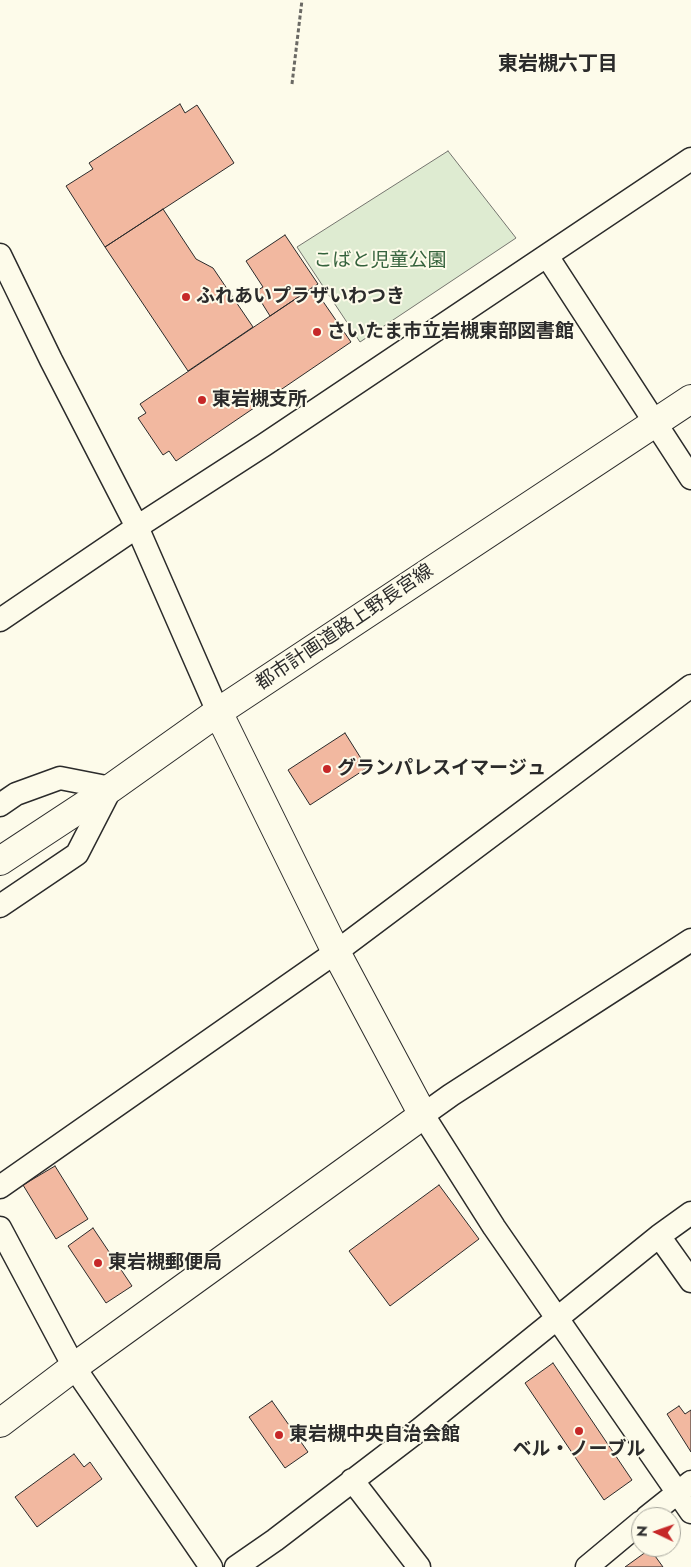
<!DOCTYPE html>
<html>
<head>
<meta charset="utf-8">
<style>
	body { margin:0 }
	#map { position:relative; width:691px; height:1567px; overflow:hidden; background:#fdfbea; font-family:Jost,sans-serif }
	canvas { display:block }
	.north { position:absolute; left:631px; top:1507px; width:50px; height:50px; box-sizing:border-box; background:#fdfbea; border:1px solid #a9a89e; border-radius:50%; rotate:273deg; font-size:14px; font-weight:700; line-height:20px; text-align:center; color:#2b2b2b }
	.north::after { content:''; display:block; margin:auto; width:18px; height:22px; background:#c62828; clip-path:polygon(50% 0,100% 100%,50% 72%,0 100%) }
</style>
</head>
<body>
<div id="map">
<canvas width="691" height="1567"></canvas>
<div class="north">N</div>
</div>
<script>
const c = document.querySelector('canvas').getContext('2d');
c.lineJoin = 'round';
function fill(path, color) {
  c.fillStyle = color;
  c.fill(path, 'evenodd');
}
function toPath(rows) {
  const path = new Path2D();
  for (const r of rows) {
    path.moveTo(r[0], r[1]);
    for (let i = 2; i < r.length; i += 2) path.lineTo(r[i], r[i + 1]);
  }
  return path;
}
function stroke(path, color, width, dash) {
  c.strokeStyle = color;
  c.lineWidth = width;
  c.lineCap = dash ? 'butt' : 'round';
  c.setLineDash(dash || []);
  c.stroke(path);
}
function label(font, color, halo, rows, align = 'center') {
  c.font = font + ' Jost,"Noto Sans JP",sans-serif';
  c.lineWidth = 4;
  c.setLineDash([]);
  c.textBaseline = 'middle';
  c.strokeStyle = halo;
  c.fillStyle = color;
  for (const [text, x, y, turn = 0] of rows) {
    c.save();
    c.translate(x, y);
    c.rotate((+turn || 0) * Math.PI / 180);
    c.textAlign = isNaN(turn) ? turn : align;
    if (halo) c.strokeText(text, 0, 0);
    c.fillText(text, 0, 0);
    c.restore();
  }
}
const green = toPath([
	[448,151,516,238,360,342,297,247,448,151]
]);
fill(green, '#deebd1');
stroke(green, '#74746e', 1);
const building = toPath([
	[180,104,185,113,197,105,234,163,105,247,66,186,93,169,89,163,180,104],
	[163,209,196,259,213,268,253,327,188,371,105,247,163,209],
	[285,235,318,284,270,316,255,292,263,287,246,261,285,235],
	[313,287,351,342,176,461,169,451,163,455,138,418,146,413,140,404,313,287],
	[345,733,367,768,310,805,288,770,345,733],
	[55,1166,88,1219,56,1239,23,1185,55,1166],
	[439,1185,479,1239,390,1306,349,1251,439,1185],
	[93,1228,132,1286,106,1303,68,1246,93,1228],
	[553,1363,632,1480,604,1500,525,1383,553,1363],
	[272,1401,308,1452,285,1468,249,1417,272,1401],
	[679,1406,685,1414,691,1410,691,1452,667,1414,679,1406],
	[74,1454,84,1467,90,1462,102,1479,37,1527,15,1497,74,1454],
	[650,1549,663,1567,625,1567,650,1549]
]);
fill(building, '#f2b8a0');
stroke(building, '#2b2b2b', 1);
const street = toPath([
	[0,255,51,360,137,527,218,712],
	[547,256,691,478],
	[0,620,137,527,264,445,691,159],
	[0,805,16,794,60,778,111,788,77,854,0,906],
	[691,940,451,1095,423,1115,494,1227,691,1512],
	[0,1187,336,952,691,686],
	[0,1228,74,1367,211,1567],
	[659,1236,691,1281],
	[352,1480,419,1567],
	[647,1517,691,1482],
	[236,1567,275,1540,419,1430,659,1236,691,1213],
	[587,1567,641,1522]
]);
const secondary = toPath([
	[0,861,111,788,218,712,691,399],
	[0,1423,74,1367,423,1115,336,952,218,712]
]);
stroke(street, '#2b2b2b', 25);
stroke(secondary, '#2b2b2b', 30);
stroke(toPath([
	[292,84,302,0]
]), '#6a6964', 3, [4, 2.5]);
stroke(street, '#fdfbea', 22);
stroke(secondary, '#fdfbea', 28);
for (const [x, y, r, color] of [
	[186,297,5,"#c62828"],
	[317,332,5,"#c62828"],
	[202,400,5,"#c62828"],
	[327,769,5,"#c62828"],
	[98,1263,5,"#c62828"],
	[579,1431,5,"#c62828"],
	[279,1435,5,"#c62828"]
]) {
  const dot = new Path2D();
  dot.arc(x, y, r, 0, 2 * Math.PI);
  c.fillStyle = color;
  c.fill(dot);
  stroke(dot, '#fdfbea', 2);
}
label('19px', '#34623c', '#fdfbea', [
	["こばと児童公園",380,261]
]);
label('bold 19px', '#2b2b2b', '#fdfbea', [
	["ふれあいプラザいわつき",196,297],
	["さいたま市立岩槻東部図書館",327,332],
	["東岩槻支所",212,400],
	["グランパレスイマージュ",337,769],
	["東岩槻郵便局",108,1263],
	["東岩槻中央自治会館",289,1435],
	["ベル・ノーブル",579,1450,"center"]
], 'left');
label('19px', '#2b2b2b', '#fdfbea', [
	["都市計画道路上野長宮線",345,628,-34]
]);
label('bold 20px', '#2b2b2b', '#fdfbea', [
	["東岩槻六丁目",558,65]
]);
</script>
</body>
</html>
